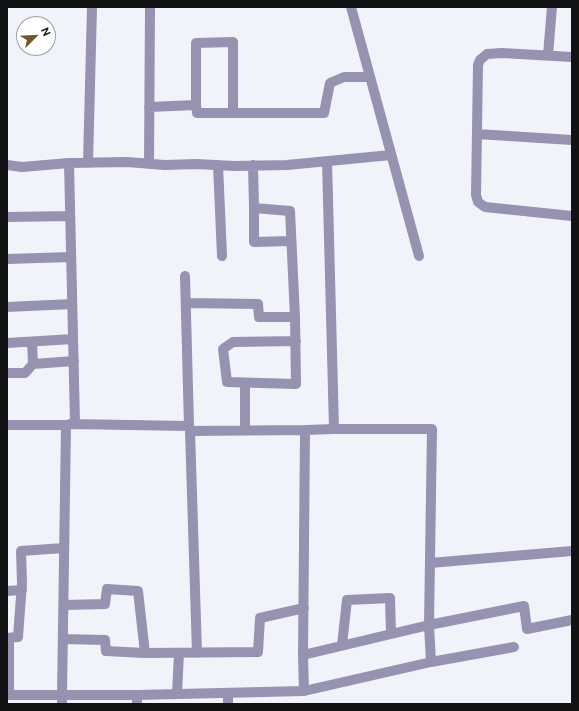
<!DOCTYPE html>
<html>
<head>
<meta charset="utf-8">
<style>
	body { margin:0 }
	#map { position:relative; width:579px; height:711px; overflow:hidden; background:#f0f4fa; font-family:Ubuntu,sans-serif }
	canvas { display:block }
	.frame { position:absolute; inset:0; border:8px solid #111214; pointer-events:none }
	.north { position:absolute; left:16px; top:16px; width:40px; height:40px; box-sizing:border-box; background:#fff; border:1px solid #a0a0a1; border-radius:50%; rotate:66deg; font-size:11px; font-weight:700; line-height:16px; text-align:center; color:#111214 }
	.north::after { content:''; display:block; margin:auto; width:14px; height:18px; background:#705829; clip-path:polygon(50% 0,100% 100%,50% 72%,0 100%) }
</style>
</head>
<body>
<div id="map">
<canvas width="579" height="711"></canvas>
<div class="frame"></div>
<div class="north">N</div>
</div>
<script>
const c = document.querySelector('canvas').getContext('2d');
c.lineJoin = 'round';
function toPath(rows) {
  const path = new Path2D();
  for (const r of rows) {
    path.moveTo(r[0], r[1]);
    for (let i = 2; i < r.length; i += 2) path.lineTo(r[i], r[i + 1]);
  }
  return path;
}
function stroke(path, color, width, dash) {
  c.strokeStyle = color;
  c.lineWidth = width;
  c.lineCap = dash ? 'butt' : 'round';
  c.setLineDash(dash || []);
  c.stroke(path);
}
stroke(toPath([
	[351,7,419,256],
	[548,55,552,7],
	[572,57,502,53,487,54,480,60,478,65,476,195,478,202,485,207,572,216],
	[149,107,196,105],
	[233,113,233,42,196,43,196,105,197,113,324,113,330,83,344,77,370,77],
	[477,134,572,140],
	[69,163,75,423],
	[88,163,92,7],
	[149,164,150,7],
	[7,165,22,167,69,163,127,162,165,165,196,164,235,166,287,165,391,155],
	[218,165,222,256],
	[254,208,254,242,291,241],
	[7,217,70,216],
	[7,259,71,257],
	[185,276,189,426],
	[186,303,258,304,259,317,295,317,290,211,254,208,253,165],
	[7,307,72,304],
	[295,317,296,384,227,382,223,349,233,342,296,341],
	[32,342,33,364],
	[7,343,73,339],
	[7,373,25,373,33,364,74,361],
	[70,424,189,426,190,431],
	[7,425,66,425,62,695,9,695],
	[245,430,245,383],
	[305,430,334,429],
	[430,563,572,551],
	[7,591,22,590],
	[7,638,18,637,22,583,21,551,64,548],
	[63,639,105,640,106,651,145,653,138,591,107,589,105,604,64,605],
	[342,645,347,600,390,598,391,634],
	[145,653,258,652,260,618,304,608],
	[197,653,190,431,305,430,303,655,429,625,432,429,334,429,327,161],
	[431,662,514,647],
	[304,691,431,662,429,625,524,606,527,629,572,620],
	[177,694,179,653],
	[7,695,9,695,9,638],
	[137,695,304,691,303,655],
	[62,704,62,695,137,695,137,704],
	[228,704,228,693]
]), '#9692b0', 10);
</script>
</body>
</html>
